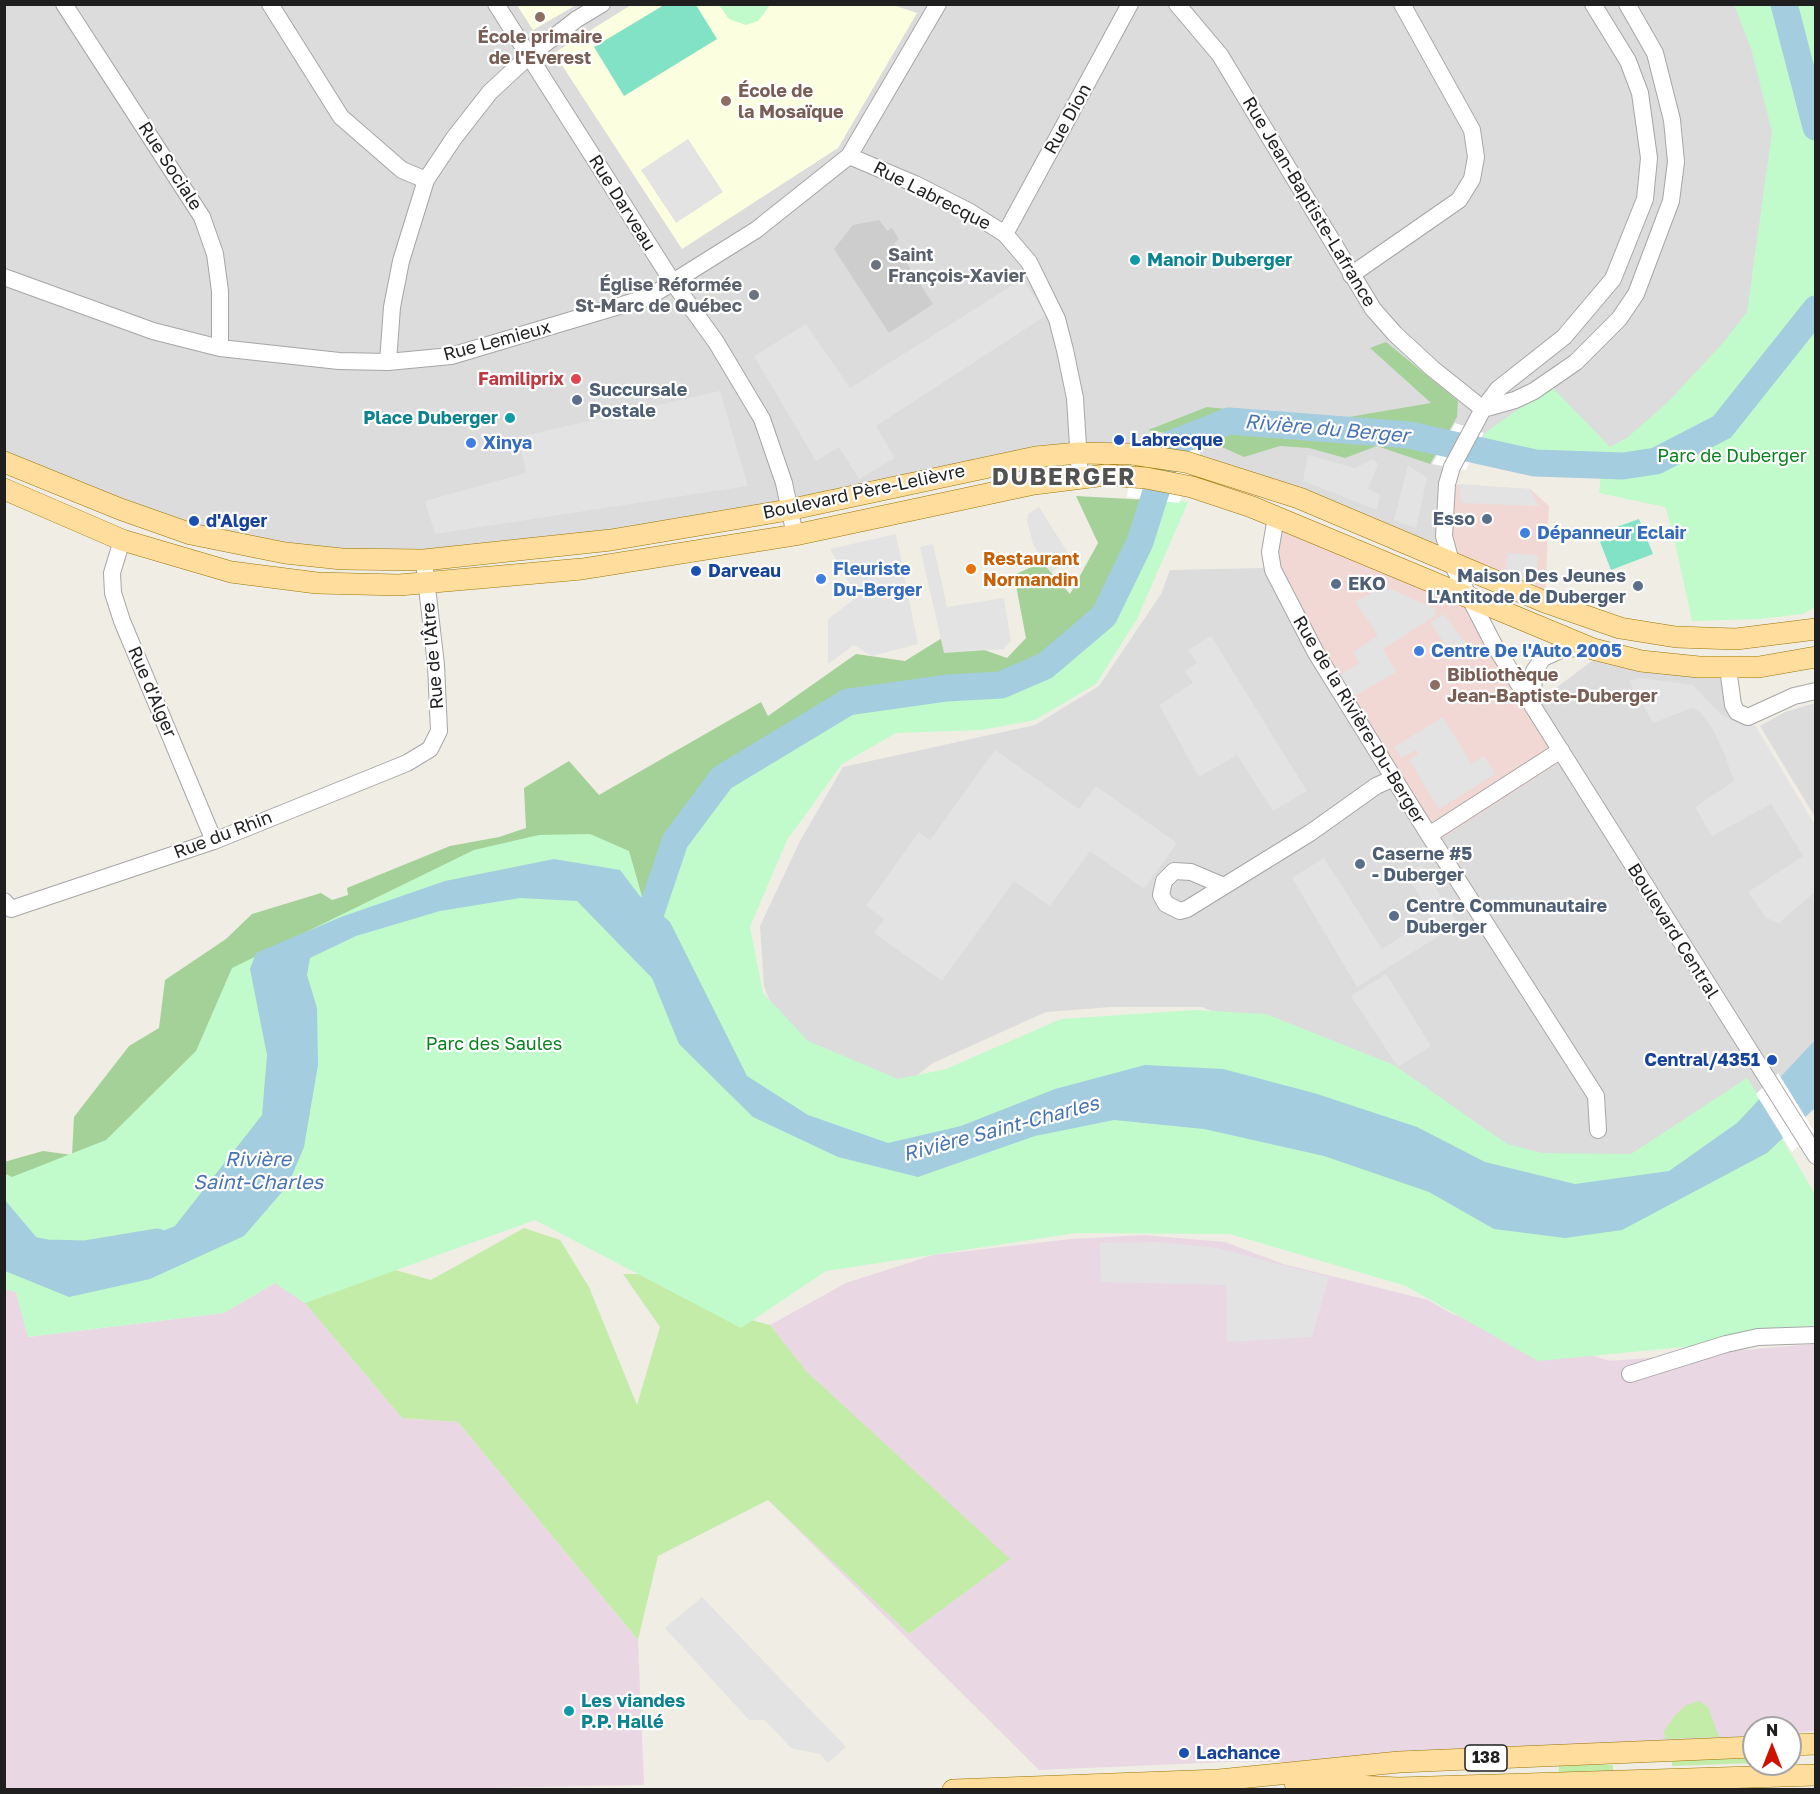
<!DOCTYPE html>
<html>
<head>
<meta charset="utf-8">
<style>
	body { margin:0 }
	#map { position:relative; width:1820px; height:1794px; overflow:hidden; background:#f0ede5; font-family:"Golos Text",sans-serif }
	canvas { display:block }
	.frame { position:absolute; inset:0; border:6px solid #1f1f1f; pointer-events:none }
	.north { position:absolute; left:1742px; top:1716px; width:60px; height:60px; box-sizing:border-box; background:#fff; border:2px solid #a5a5a5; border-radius:50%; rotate:0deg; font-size:16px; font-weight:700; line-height:24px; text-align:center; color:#1f1f1f }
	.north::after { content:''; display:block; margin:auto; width:21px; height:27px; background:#ce1200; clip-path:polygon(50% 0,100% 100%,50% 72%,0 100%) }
</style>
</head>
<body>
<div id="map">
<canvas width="1820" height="1794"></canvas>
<div class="frame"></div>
<div class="north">N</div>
</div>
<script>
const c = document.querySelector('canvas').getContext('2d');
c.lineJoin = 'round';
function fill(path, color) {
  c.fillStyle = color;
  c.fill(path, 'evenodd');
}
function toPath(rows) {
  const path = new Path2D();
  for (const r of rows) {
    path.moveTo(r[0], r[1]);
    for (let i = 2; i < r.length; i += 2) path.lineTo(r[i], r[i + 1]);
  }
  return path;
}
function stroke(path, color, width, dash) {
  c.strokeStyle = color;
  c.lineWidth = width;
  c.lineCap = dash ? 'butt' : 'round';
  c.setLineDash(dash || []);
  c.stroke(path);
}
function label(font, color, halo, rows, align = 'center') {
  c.font = font + ' "Golos Text",sans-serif';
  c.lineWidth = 4.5;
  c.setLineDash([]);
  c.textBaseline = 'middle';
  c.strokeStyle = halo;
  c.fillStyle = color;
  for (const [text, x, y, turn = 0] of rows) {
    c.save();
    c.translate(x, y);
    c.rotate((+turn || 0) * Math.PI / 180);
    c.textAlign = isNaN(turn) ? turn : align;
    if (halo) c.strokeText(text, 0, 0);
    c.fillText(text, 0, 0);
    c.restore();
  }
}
fill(toPath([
	[4,5,1784,5,1815,127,1722,427,1535,463,1461,447,1452,467,1451,562,1299,498,1109,452,424,560,263,550,5,462],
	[1262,568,1273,570,1533,705,1596,658,1729,676,1745,716,1815,826,1815,1040,1737,1123,1575,1184,1411,1094,1202,1007,1111,1007,1046,1012,933,1063,899,1089,789,1053,764,986,760,926,800,841,843,767,1035,725,1099,686,1161,594,1170,570],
	[1815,703,1816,703,1815,817,1760,726,1785,712]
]), '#dddcdc');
fill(toPath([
	[1447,484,1530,489,1549,506,1545,602,1451,562],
	[1276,517,1471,600,1568,757,1434,844,1394,778,1270,552]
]), '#f1d8d4');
fill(toPath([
	[1144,1235,1225,1242,1283,1264,1428,1300,1452,1314,1610,1361,1815,1344,1815,1731,1790,1733,1790,1728,1754,1728,1754,1736,1399,1762,1228,1762,1039,1770,768,1500,909,1634,1009,1559,805,1371,770,1325,846,1283,933,1255,1071,1239],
	[275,1283,305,1303,402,1418,458,1422,638,1640,644,1785,389,1790,5,1790,5,1289,16,1292,28,1337,224,1313]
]), '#ead7e4');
fill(toPath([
	[890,4,917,13,838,148,682,249,554,53,631,5],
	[517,5,576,5,533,30]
]), '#fcffdf');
fill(toPath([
	[879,220,887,231,892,228,899,239,894,243,933,304,889,333,834,249,853,225]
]), '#cdcdcd');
fill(toPath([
	[524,1228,560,1240,589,1287,637,1405,660,1327,623,1274,646,1274,718,1311,770,1325,806,1371,1010,1559,909,1634,768,1500,658,1556,638,1640,458,1422,402,1418,305,1303,275,1283,309,1246,431,1280],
	[1700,1701,1708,1707,1719,1737,1665,1739,1664,1731,1675,1715,1686,1705],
	[1754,1758,1754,1763,1672,1766,1672,1760],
	[1586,1764,1613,1765,1613,1774,1559,1773,1559,1766]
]), '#c4eca9');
fill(toPath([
	[1386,342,1458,401,1457,417,1430,464,1377,446,1345,458,1309,448,1280,446,1244,457,1204,439,1148,430,1207,407,1286,415,1349,417,1431,403,1370,348],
	[1076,496,1167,501,1049,688,926,709,743,810,752,995,888,1143,670,922,639,895,267,1055,5,1199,4,1162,43,1151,72,1155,74,1117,129,1046,159,1028,165,980,226,939,252,914,321,893,332,900,348,895,347,888,450,846,499,837,526,828,524,788,569,761,599,795,761,702,768,716,856,654,905,661,942,638,956,640,1007,658,1026,638,1014,575,1042,562,1070,594,1098,543]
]), '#a4d198');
fill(toPath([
	[719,5,770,5,758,21,746,25,729,19],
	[1734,5,1815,5,1815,607,1803,614,1760,619,1692,621,1672,529,1665,507,1599,493,1602,465,1535,463,1476,450,1486,432,1551,386,1610,447,1628,437,1668,402,1722,344,1747,312,1772,132,1751,48],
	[1142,497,1188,502,1137,619,1096,684,1035,720,981,730,896,733,842,764,787,840,750,927,763,993,808,1041,898,1079,946,1069,1061,1019,1195,1010,1266,1014,1394,1065,1507,1144,1542,1153,1631,1154,1747,1078,1762,1101,1739,1126,1670,1174,1575,1187,1484,1166,1222,1073,888,1148,805,1122,744,1079,648,909,673,839,720,775,848,700,998,678,1041,662,1104,600,1129,538],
	[590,834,629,851,683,1039,839,1153,1038,1129,1115,1116,1207,1125,1327,1152,1437,1190,1496,1225,1781,1137,1815,1194,1815,1325,1705,1345,1538,1361,1406,1286,1230,1234,1076,1233,826,1271,741,1328,535,1220,305,1303,275,1283,224,1313,28,1337,16,1292,5,1289,4,1173,12,1177,106,1140,196,1051,232,968,474,850,539,835]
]), '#c1fbcb');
fill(toPath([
	[664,5,696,5,717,39,624,96,594,47],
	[1639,519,1653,554,1611,570,1597,534]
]), '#81e2c5');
fill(toPath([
	[688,139,723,192,676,223,641,170],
	[1022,279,1047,315,876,426,895,458,859,479,839,447,816,461,754,356,806,324,850,388],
	[720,391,748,486,435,534,425,501,526,473,519,437],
	[1308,455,1355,468,1373,459,1378,464,1368,489,1380,495,1377,510,1303,481],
	[1408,465,1427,478,1416,528,1394,520],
	[1459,484,1530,489,1539,506,1462,503],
	[1039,507,1071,558,1051,573,1033,544,1027,521,1028,514],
	[896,534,918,644,872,656,854,645,828,664,828,619,857,597,830,549],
	[933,544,947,607,1004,598,1011,641,1004,649,944,653,920,547],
	[1508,553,1538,555,1535,591,1505,576],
	[1384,586,1435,609,1436,615,1383,649,1396,672,1353,697,1340,675,1359,663,1354,652,1378,635,1355,602],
	[1444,614,1466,644,1451,652,1430,623],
	[1211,636,1307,791,1273,811,1237,755,1199,777,1159,705,1193,683,1185,671,1197,663,1188,650],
	[1640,678,1693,685,1721,714,1743,726,1755,725,1815,825,1815,892,1779,923,1766,918,1748,892,1803,856,1771,804,1712,836,1695,807,1734,781,1723,751,1712,728,1700,712,1695,709,1691,708,1653,723,1629,681],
	[1443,717,1471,764,1484,756,1495,774,1439,809,1409,760,1418,754,1416,750,1401,758,1394,747],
	[995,750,1079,809,1096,786,1177,843,1144,889,1090,851,1050,906,1014,881,942,981,874,933,884,919,866,906,919,832,930,840],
	[1324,858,1382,949,1432,917,1411,882,1413,870,1421,865,1458,924,1357,987,1292,878],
	[1386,974,1431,1046,1398,1067,1351,996],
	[1159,1242,1217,1248,1329,1277,1312,1337,1227,1342,1226,1285,1101,1282,1100,1243],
	[702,1597,846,1747,828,1763,820,1754,791,1748,765,1720,749,1720,665,1628]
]), '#e3e3e3');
fill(toPath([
	[554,859,620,870,639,895,670,922,747,1076,808,1115,888,1143,961,1126,1055,1089,1145,1065,1223,1069,1314,1093,1417,1127,1485,1162,1575,1184,1669,1171,1737,1123,1815,1040,1815,1108,1767,1153,1622,1230,1565,1238,1494,1229,1429,1192,1324,1156,1204,1129,1114,1120,1035,1136,918,1177,838,1157,753,1117,679,1044,652,978,577,901,520,898,440,911,356,936,310,958,307,975,317,1008,318,1065,304,1147,288,1185,244,1236,150,1279,69,1297,5,1271,4,1199,53,1257,111,1252,175,1226,262,1115,267,1055,250,969,256,953,341,917,445,881]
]), '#a4cddf');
fill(toPath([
	[1455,423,1484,433,1466,470,1432,464],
	[1134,441,1201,451,1179,503,1127,497],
	[1778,1073,1814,1131,1792,1152,1756,1094]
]), '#fff');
stroke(toPath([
	[1784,4,1816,127],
	[642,939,675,841,722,778,848,702,947,688,1001,685,1045,666,1104,616,1140,542,1171,444,1229,421,1409,435,1535,463,1623,466,1656,461,1722,427,1816,309],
	[4,1245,47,1253,85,1254,157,1242]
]), '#a4cddf', 27);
const minor = toPath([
	[64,4,202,217,215,254,220,291,220,348],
	[270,4,341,117,402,170,426,180],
	[496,4,672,281,716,342,762,419,784,483,795,535],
	[1177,4,1220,55,1373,309,1395,334,1433,369,1483,409],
	[1593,4,1628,61,1640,93,1649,158,1645,199,1613,279,1564,337,1498,389,1483,409,1452,467,1447,484,1444,536,1451,562,1493,643,1816,1156],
	[849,156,915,184,970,212,1005,234,1029,262,1057,319,1065,350,1075,398,1080,478],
	[1005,234,1130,4],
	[1351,275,1459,200,1472,179,1476,157,1472,130,1402,4],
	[4,277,153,331,220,348,339,361,388,362,451,356,649,297,756,230,849,156,938,4],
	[388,362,392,307,401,261,426,180,454,138,490,92,529,56,577,19,602,4],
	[1483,409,1515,400,1534,391,1576,362,1619,319,1636,294,1671,201,1676,162,1672,120,1655,53,1627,4],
	[1276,517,1270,552,1273,570,1316,653,1429,835,1596,1096,1598,1130],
	[122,540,112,573,113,593,122,621,214,841],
	[1728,668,1733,705,1737,712,1748,717,1794,696,1816,691],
	[1533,705,1534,671,1543,658,1565,648,1585,649],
	[1429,835,1561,750],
	[1224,886,1191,872,1174,871,1164,881,1161,895,1166,904,1180,911,1187,909,1310,833,1376,786,1394,778],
	[4,901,11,909,214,841,407,763,430,749,439,731,436,665,425,570],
	[1630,1374,1726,1344,1758,1337,1816,1335]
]);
const major = toPath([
	[4,462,120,509,191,534,285,553,342,559,424,560,611,540,788,510,1036,457,1078,453,1132,454,1186,462,1299,498,1545,602,1620,628,1676,637,1736,639,1816,629],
	[4,489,122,540,231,572,317,583,399,585,582,569,795,535,1034,484,1106,475,1146,478,1192,487,1252,507,1593,649,1641,661,1699,667,1759,667,1816,657],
	[1790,1745,1816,1744],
	[1295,1783,1398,1788,1816,1775],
	[953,1790,1219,1780,1399,1762,1754,1747]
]);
stroke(minor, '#a6a6a6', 18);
stroke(major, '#9a7500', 22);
stroke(minor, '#fff', 16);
stroke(major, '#ffdd9c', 21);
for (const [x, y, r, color] of [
	[540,17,6,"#8d6e63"],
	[726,101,6,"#8d6e63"],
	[1135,260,6,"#0f9aa8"],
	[876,265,6,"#6b7280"],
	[754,295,6,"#6b7280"],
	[576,379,6,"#e0444e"],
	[577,400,6,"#5c6f8a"],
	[510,418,6,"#0f9aa8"],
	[1119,440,6,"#1a4fb4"],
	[471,443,6,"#3f7fe0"],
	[1487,519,6,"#5c6f8a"],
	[194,521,6,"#1a4fb4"],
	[1525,533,6,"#3f7fe0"],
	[971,569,6,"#e8710a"],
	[696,571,6,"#1a4fb4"],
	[821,579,6,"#3f7fe0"],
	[1336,584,6,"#5c6f8a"],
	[1638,586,6,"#5c6f8a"],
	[1419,651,6,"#3f7fe0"],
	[1435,685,6,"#8d6e63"],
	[1360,864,6,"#5c6f8a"],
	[1394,916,6,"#5c6f8a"],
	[1772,1060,6,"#1a4fb4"],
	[569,1711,6,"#0f9aa8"],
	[1184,1753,6,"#1a4fb4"]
]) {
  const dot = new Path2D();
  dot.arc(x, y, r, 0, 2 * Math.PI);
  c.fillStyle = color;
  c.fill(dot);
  stroke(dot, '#fff', 2);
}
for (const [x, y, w] of [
	[1486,1758,42]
]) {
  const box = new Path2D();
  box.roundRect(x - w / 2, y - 13, w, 26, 4.5);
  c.fillStyle = '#fff';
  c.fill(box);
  stroke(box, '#1f1f1f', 1.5);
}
label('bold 16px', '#1f1f1f', null, [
	["138",1486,1758]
]);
label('bold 18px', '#785e54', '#fff', [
	["École primaire",540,37,"center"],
	["de l'Everest",540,58,"center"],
	["École de",738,91],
	["la Mosaïque",738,112],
	["Bibliothèque",1447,675],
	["Jean-Baptiste-Duberger",1447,696]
], 'left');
label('18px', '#1f1f1f', '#fff', [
	["Rue Dion",1068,119,-61],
	["Rue Sociale",170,166,57],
	["Rue Labrecque",932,196,27],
	["Rue Jean-Baptiste-Lafrance",1309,202,59],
	["Rue Darveau",622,203,58],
	["Rue Lemieux",497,341,-15],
	["Boulevard Père-Lelièvre",864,492,-12],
	["Rue de l'Âtre",433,656,-95],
	["Rue d'Alger",152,692,67],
	["Rue de la Rivière-Du-Berger",1359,720,59],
	["Rue du Rhin",223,835,-21],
	["Boulevard Central",1673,931,58]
]);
label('bold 18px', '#5b616d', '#fff', [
	["Saint",888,255],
	["François-Xavier",888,276],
	["Église Réformée",742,285,"right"],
	["St-Marc de Québec",742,306,"right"]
], 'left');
label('bold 18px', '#0d838f', '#fff', [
	["Manoir Duberger",1147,260],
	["Place Duberger",498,418,"right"],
	["Les viandes",581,1701],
	["P.P. Hallé",581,1722]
], 'left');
label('bold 18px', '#be3a42', '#fff', [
	["Familiprix",564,379]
], 'right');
label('bold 18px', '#4e5e75', '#fff', [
	["Succursale",589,390],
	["Postale",589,411],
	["Esso",1475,519,"right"],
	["Maison Des Jeunes",1626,576,"right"],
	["L'Antitode de Duberger",1626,597,"right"],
	["EKO",1348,584],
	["Caserne #5",1372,854],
	["- Duberger",1372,875],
	["Centre Communautaire",1406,906],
	["Duberger",1406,927]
], 'left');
label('bold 18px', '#164399', '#fff', [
	["Labrecque",1131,440],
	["d'Alger",206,521],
	["Darveau",708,571],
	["Central/4351",1760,1060,"right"],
	["Lachance",1196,1753]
], 'left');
label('bold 18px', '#366cbe', '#fff', [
	["Xinya",483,443],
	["Dépanneur Eclair",1537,533],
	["Fleuriste",833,569],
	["Du-Berger",833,590],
	["Centre De l'Auto 2005",1431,651]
], 'left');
label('18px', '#08821d', '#fff', [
	["Parc de Duberger",1732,456],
	["Parc des Saules",494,1044]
]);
label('bold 18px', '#c56008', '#fff', [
	["Restaurant",983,559],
	["Normandin",983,580]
], 'left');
label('italic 20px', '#4874b3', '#fff', [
	["Rivière du Berger",1327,429,5],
	["Rivière Saint-Charles",1001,1129,-15],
	["Rivière",258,1160],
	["Saint-Charles",258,1183]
]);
c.letterSpacing = '1.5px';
label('bold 24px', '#525252', '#fff', [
	["DUBERGER",1064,477]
]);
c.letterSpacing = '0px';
</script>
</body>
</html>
